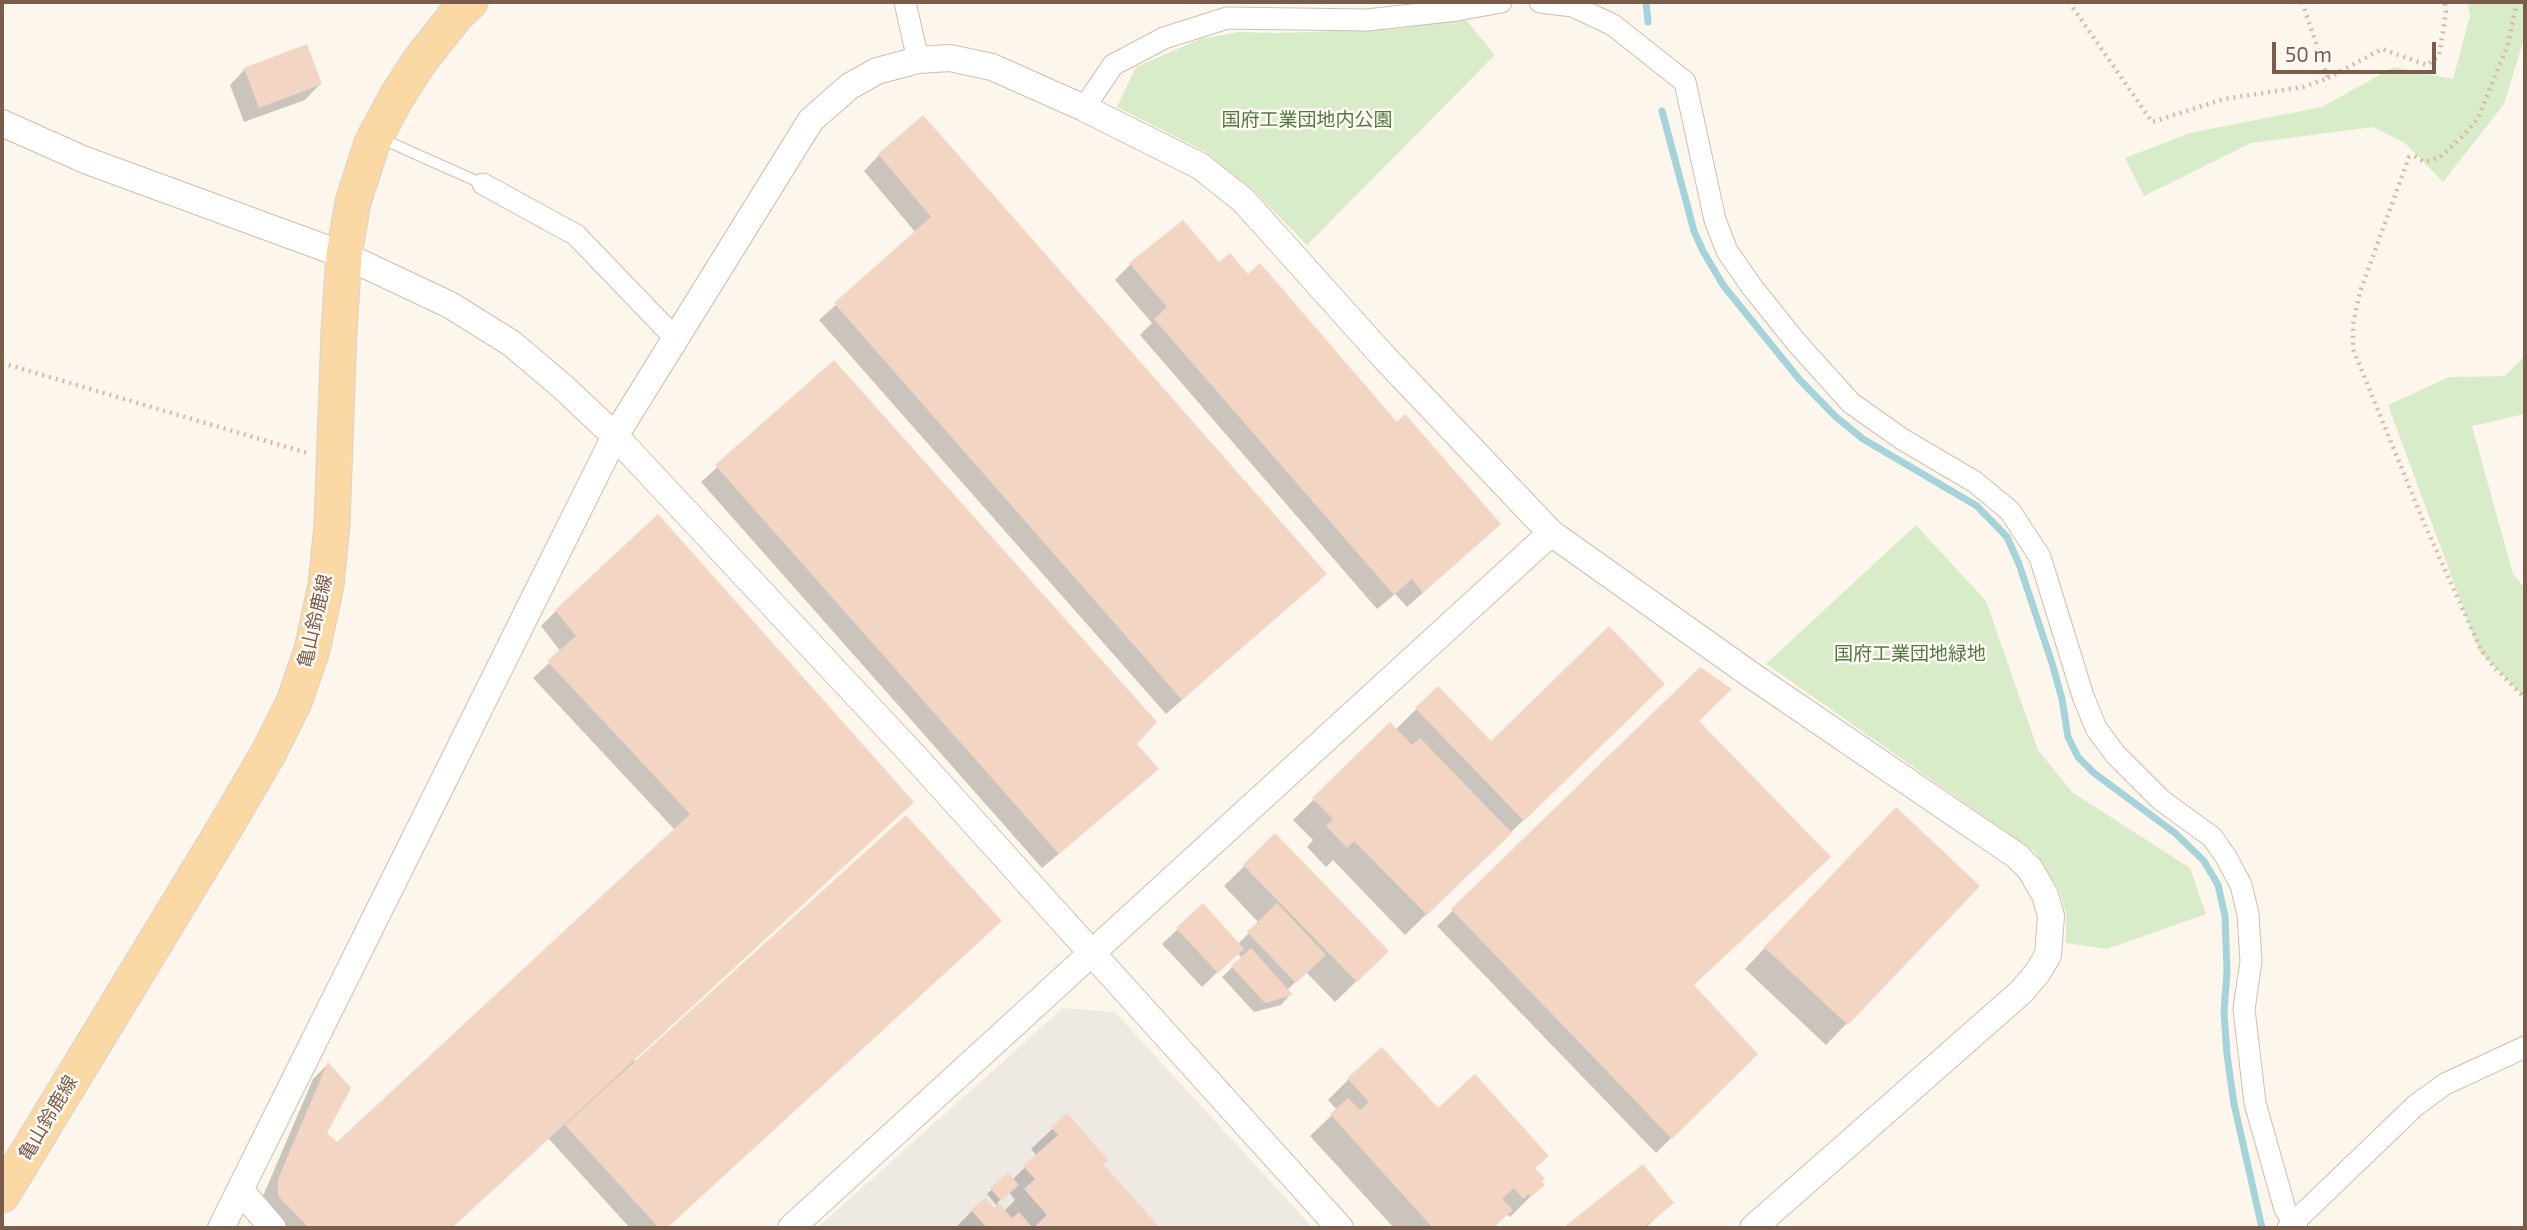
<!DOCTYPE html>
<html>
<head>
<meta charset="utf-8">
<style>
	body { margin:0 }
	#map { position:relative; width:2527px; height:1230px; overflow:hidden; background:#fdf6ec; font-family:"Exo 2",sans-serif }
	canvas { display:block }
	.frame { position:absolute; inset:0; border:4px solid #7a5c4d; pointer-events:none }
	.scale { position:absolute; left:2272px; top:42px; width:164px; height:32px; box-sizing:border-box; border:4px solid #7a5c4d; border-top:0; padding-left:9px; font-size:21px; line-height:24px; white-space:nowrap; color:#7a5c4d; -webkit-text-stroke:5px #fffaf3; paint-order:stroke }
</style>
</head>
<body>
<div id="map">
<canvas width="2527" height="1230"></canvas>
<div class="frame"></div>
<div class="scale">50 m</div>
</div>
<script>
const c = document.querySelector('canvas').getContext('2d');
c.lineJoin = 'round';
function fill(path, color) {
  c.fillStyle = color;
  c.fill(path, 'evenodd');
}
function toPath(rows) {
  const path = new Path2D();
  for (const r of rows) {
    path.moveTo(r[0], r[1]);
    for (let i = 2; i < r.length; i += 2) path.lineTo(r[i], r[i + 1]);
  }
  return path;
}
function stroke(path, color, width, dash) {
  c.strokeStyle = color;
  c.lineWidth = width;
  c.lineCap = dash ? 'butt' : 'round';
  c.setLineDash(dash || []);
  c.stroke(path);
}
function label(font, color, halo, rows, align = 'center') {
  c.font = font + ' "Exo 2","Noto Sans JP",sans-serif';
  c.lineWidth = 5;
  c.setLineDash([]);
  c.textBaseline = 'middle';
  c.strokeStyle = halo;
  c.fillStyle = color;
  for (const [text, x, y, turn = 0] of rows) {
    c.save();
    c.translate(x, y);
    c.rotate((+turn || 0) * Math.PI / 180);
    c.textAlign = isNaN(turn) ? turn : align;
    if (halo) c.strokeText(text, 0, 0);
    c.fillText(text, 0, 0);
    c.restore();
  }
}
fill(toPath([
	[1063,1008,1115,1012,1313,1228,817,1228]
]), '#efe9e4');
fill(toPath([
	[2467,2,2525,2,2525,36,2504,104,2443,182,2405,143,2373,127,2251,143,2144,196,2125,158,2190,133,2322,107,2394,67,2453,79,2470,16],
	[1465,19,1495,55,1307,245,1251,188,1204,151,1117,107,1136,67,1200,39,1239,32,1277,33,1395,29],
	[2525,356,2525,414,2472,426,2513,574,2525,588,2525,698,2479,651,2388,405,2449,377,2505,376],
	[1916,525,1986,601,2038,750,2072,792,2190,868,2206,914,2107,949,2066,943,2066,914,2059,890,2035,852,1766,664]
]), '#d8ecc9');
fill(toPath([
	[245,69,320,84,305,100,244,122,230,85],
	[879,155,1324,574,1166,714,819,320,916,233,864,171],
	[1131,264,1219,265,1483,539,1407,607,1395,594,1377,609,1140,335,1152,323,1115,280],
	[834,362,1135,743,1141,784,1042,868,701,482],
	[556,611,912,802,634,1059,636,1062,984,937,666,1228,630,1228,548,1138,451,1228,279,1228,263,1212,263,1196,313,1079,328,1064,325,1133,337,1145,675,830,533,678,561,652,541,626],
	[1700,670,1692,985,1756,1054,1656,1153,1437,926],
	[1438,688,1491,743,1642,705,1405,935,1333,860,1326,867,1307,847,1313,840,1293,820,1390,724,1395,730],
	[1875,830,1978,886,1826,1045,1745,969],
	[1275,836,1366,972,1335,1002,1306,972,1286,991,1290,995,1281,1005,1254,1012,1222,977,1242,958,1237,953,1202,987,1162,944,1178,929,1238,944,1259,923,1224,886],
	[1349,1079,1437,1110,1533,1169,1542,1185,1510,1217,1507,1214,1493,1228,1394,1228,1310,1136,1337,1110,1328,1100],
	[1066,1116,1101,1165,1158,1228,955,1228,972,1211,993,1210,998,1207,987,1194,1008,1175,1012,1180,1037,1156,1031,1149],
	[1009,1192,1015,1200,1004,1211,997,1203],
	[1642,1167,1672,1203,1645,1228,1566,1228]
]), '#0003');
stroke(toPath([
	[1646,2,1648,22],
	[1662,111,1694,231,1703,251,1723,285,1799,379,1836,417,1863,439,1977,506,2007,537,2019,564,2052,663,2062,699,2068,737,2078,757,2094,773,2175,833,2204,861,2218,885,2225,916,2227,971,2224,1012,2227,1055,2234,1104,2262,1228]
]), '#a5d3da', 7);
fill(toPath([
	[307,44,322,84,259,108,244,68],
	[923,115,1327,574,1182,700,834,303,931,217,878,154],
	[1183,220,1219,262,1230,253,1248,274,1260,263,1397,422,1405,414,1501,524,1423,593,1412,579,1394,595,1154,319,1167,307,1129,263],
	[834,360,1157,722,1137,744,1159,769,1059,854,715,465],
	[658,514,914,802,452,1228,309,1228,278,1196,278,1179,328,1062,351,1088,327,1133,337,1142,690,814,547,661,576,636,555,610],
	[1609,626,1665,684,1524,821,1415,708,1438,686,1491,741],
	[1700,667,1732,689,1699,721,1831,857,1694,985,1758,1054,1672,1139,1451,909],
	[1390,722,1412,745,1420,738,1512,833,1427,915,1354,841,1347,848,1326,826,1333,819,1312,798],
	[1896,807,1980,886,1848,1025,1764,947],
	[906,815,1002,921,667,1228,659,1228,565,1125],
	[1275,833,1389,951,1357,982,1243,865],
	[1203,903,1244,949,1218,973,1176,928],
	[1277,903,1326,955,1296,983,1247,932],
	[1251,948,1293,995,1265,1003,1231,966],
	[1382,1047,1438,1108,1475,1074,1549,1156,1535,1168,1545,1179,1542,1182,1545,1185,1531,1197,1529,1194,1523,1199,1514,1188,1502,1199,1513,1210,1493,1228,1433,1228,1330,1114,1348,1098,1360,1110,1369,1102,1347,1078],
	[1067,1113,1108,1160,1104,1165,1160,1228,987,1228,971,1210,985,1198,994,1208,999,1203,1012,1218,1019,1212,1033,1228,1047,1215,1024,1189,1035,1179,1023,1166,1058,1135,1051,1127],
	[1643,1164,1674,1203,1643,1228,1563,1228],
	[1008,1173,1019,1185,1001,1201,990,1188]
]), '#f3d5c3');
const service = toPath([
	[380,138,483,184]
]);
const minor = toPath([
	[905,2,918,60],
	[1540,2,1573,6,1613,25,1685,82,1715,220,1727,251,1752,287,1796,342,1851,403,1902,439,1975,482,2010,511,2040,557,2083,696,2096,728,2115,754,2161,800,2212,837,2226,857,2241,885,2248,914,2251,961,2244,1009,2255,1103,2285,1209,2297,1228],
	[1084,108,1113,65,1164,38,1227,18,1367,20,1457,10,1501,2],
	[483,184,576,235,676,339],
	[2288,1228,2416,1105,2445,1084,2525,1047]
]);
const tertiary = toPath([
	[2,123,85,160,344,255,450,305,511,343,563,387,615,436,915,757,1340,1228],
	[240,1190,273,1228],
	[221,1228,615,436,811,120,850,86,877,71,918,60,950,58,992,67,1084,108,1200,166,1243,200,1383,356,1551,533,1754,677,2017,856,2030,869,2045,895,2051,916,2048,955,2038,972,2021,992,1753,1228],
	[791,1228,1551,533]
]);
const primary = toPath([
	[2,1195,227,824,269,752,294,702,312,650,326,585,332,525,339,331,344,255,353,202,372,143,396,98,419,62,456,15,470,2]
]);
stroke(service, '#d1beb0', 12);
stroke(minor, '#d1beb0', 23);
stroke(tertiary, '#d1beb0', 28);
stroke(primary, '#dad1cd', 37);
stroke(toPath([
	[2069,2,2152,122,2224,99,2303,87,2328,78,2302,2],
	[2517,2,2508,44,2478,118,2463,136,2440,157,2425,162,2414,156,2409,157,2360,292,2353,324,2353,349,2424,523,2481,650,2494,667,2525,698],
	[2328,78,2382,49,2427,65,2439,56,2446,12,2445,2],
	[2,363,307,453]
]), '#d9b8a5', 4.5, [2, 5]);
stroke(service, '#fff', 10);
stroke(minor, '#fff', 21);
stroke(tertiary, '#fff', 26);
stroke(primary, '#fbd9a5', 35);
label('19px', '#537a41', '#fffaf3', [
	["国府工業団地内公園",1307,120],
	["国府工業団地緑地",1910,654]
]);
label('19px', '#7a5c4d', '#fffaf3', [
	["亀山鈴鹿線",315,621,-77],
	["亀山鈴鹿線",48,1118,-59]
]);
</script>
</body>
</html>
